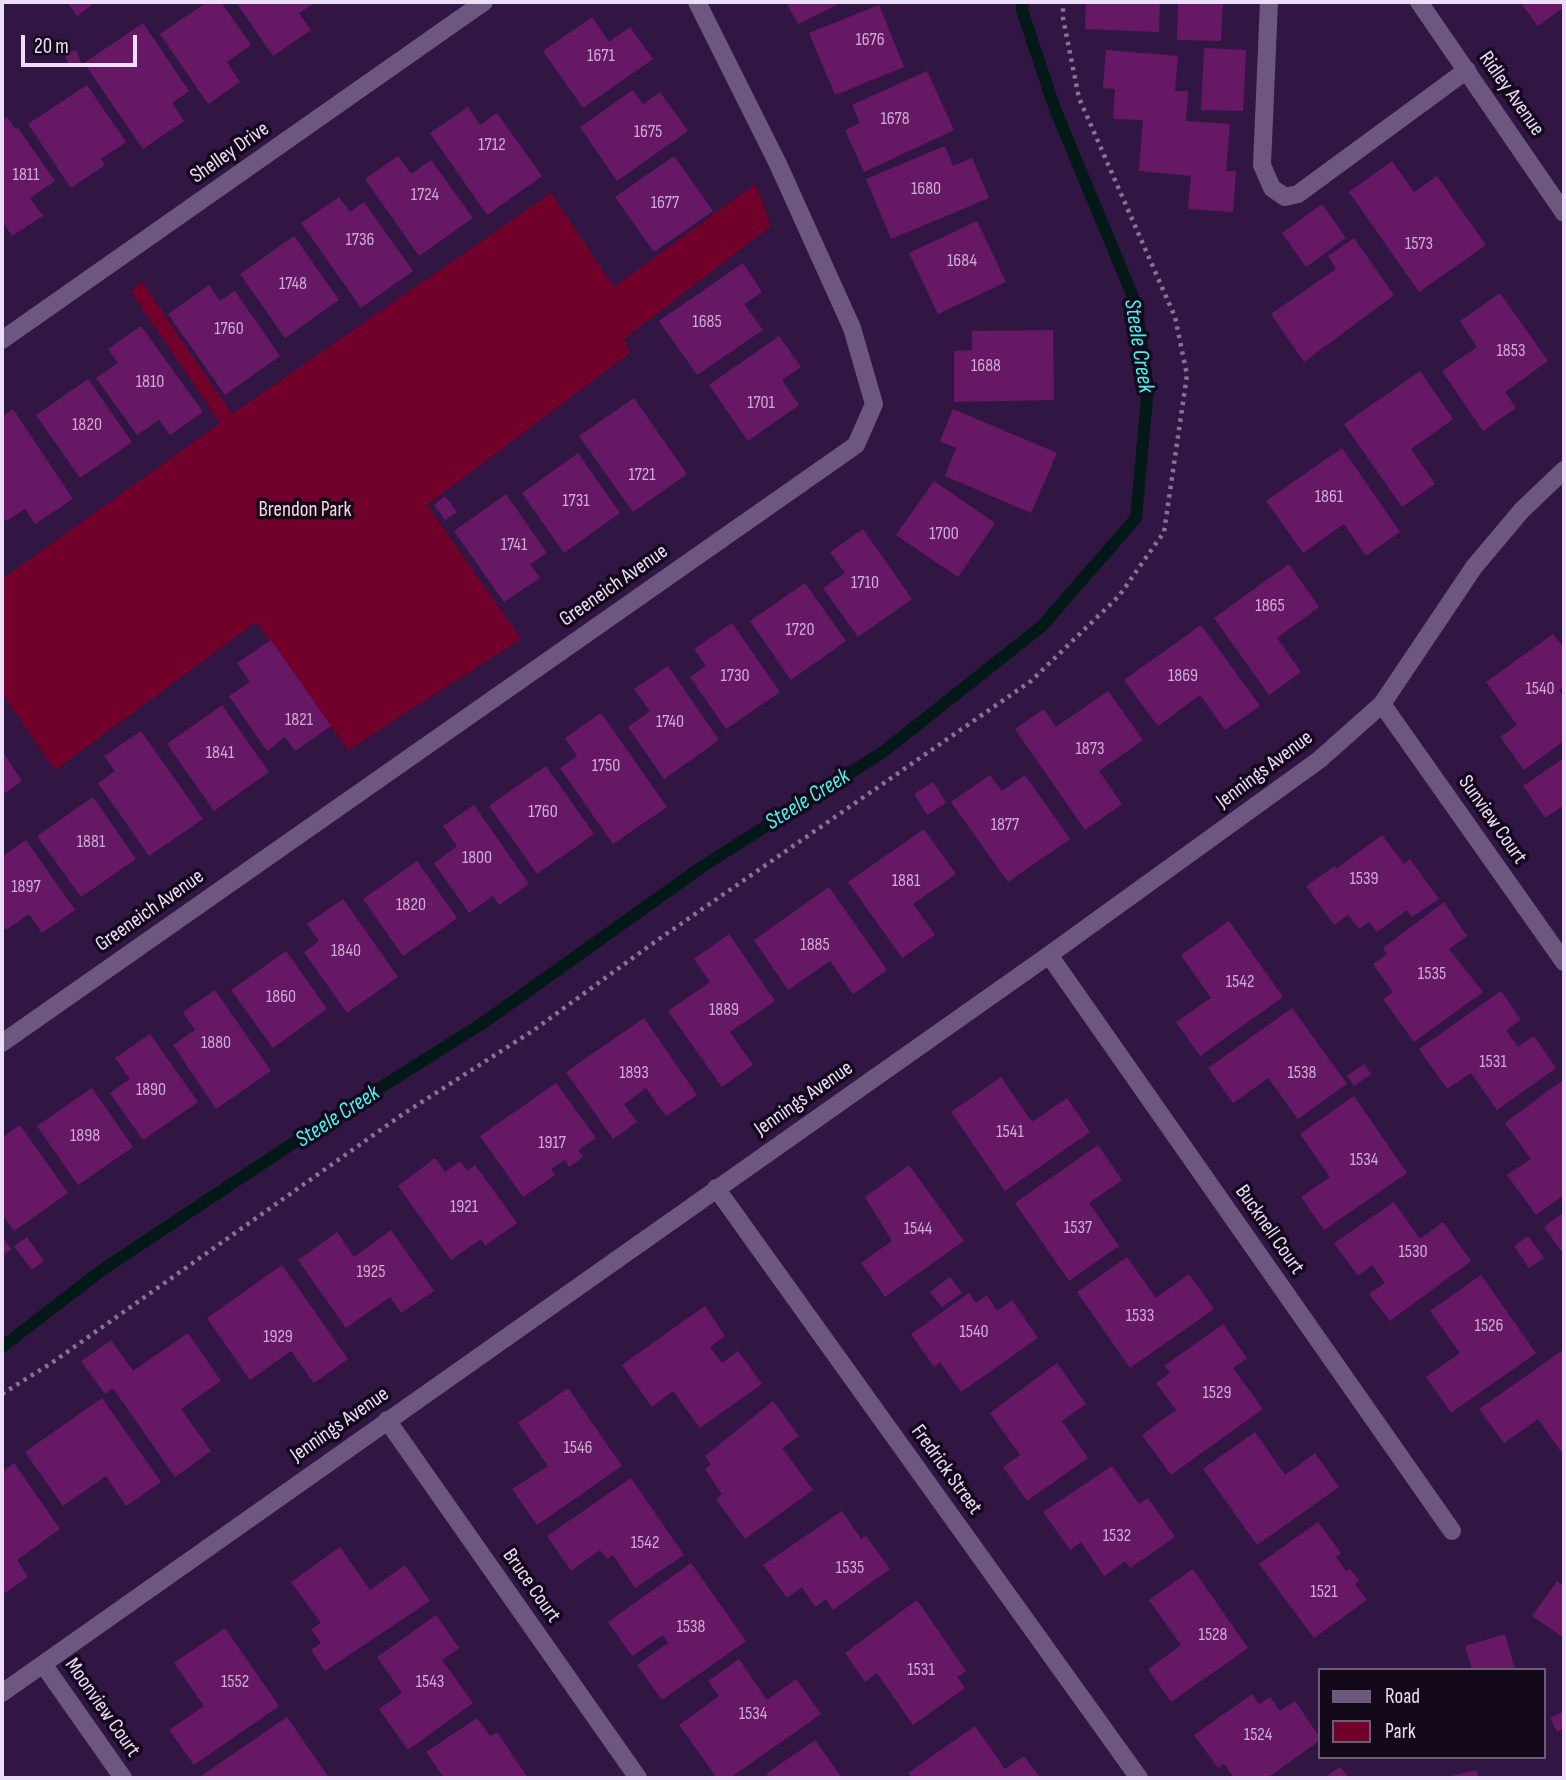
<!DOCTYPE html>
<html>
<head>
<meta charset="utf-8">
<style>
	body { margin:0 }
	#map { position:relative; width:1566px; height:1780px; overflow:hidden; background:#311643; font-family:"Sofia Sans Condensed",sans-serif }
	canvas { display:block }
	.frame { position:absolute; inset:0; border:4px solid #ecddf9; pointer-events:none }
	.legend { position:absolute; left:1318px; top:1668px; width:228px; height:91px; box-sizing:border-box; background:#14081b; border:2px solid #6a5d74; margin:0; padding:9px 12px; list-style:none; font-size:21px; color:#ecddf9 }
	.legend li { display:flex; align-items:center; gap:14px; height:35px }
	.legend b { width:35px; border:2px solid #6a5d74 }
	.scale { position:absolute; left:21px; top:35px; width:116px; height:32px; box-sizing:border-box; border:4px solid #ecddf9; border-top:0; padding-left:9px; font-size:21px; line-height:24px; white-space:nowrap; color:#ecddf9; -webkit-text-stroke:5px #14081b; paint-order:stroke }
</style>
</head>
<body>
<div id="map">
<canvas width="1566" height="1780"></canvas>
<div class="frame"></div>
<ul class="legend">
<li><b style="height:9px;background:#6d577e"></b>Road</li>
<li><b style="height:19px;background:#71002a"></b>Park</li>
</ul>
<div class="scale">20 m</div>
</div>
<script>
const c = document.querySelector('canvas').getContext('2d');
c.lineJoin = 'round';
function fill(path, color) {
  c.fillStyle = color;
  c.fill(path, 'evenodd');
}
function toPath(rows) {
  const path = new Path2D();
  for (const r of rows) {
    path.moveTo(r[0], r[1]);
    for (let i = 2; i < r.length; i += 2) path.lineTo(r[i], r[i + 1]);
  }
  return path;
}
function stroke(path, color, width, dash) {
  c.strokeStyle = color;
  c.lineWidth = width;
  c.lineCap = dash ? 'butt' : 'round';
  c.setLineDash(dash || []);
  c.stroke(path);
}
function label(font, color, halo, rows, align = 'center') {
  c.font = font + ' "Sofia Sans Condensed",sans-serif';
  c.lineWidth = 7;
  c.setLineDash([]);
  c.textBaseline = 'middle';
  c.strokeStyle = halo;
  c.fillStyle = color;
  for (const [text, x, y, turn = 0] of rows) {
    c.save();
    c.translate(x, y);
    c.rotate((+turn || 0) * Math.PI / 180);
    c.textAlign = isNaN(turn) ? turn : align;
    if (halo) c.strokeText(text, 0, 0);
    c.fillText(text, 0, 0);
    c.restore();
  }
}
fill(toPath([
	[755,184,771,226,624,339,630,353,427,505,521,639,348,750,256,622,55,770,2,693,2,579,220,423,131,292,142,282,232,414,551,193,614,287]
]), '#71002a');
stroke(toPath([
	[2,1347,102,1270,313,1130,483,1023,703,866,883,752,1042,626,1136,518,1148,388,1136,304,1055,109,1022,10,1023,2]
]), '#031918', 12);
fill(toPath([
	[67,2,96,2,77,16],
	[207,2,221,2,251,45,227,62,240,82,208,104,160,34],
	[236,2,316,2,299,13,311,30,273,56],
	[786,2,843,2,798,24],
	[1086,2,1160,2,1159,32,1085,29],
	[1178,2,1223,2,1221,41,1177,40],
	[1520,2,1564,2,1564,7,1538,26],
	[879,5,904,67,835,95,809,33],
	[592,17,609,42,630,27,653,59,583,108,543,51],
	[143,23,189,91,172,103,184,121,143,149,84,63],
	[1204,48,1246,50,1243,111,1201,110],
	[76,50,81,62,70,67,65,55],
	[1106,50,1178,56,1175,91,1188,91,1186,121,1230,124,1226,171,1236,171,1233,212,1188,209,1191,176,1139,171,1143,120,1113,119,1115,89,1103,88],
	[927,71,954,130,864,172,845,130,860,123,852,105],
	[87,85,126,142,101,159,105,165,71,188,28,124],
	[633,90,643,104,660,92,688,131,617,181,580,127],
	[468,107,480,125,497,113,542,176,487,215,430,133],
	[7,117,15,129,18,128,55,181,30,198,43,216,12,236,2,221,2,121],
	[945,146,953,166,972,158,989,198,891,239,866,179],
	[398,156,411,174,431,160,473,218,419,256,365,179],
	[674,156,713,211,654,252,615,197],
	[1392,161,1414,192,1437,176,1486,245,1419,292,1349,192],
	[339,197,350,212,364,202,413,271,361,308,301,223],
	[1322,204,1346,238,1306,267,1282,233],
	[977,221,1006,282,938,314,909,253],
	[294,236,339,300,285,338,240,274],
	[1354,238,1394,295,1304,362,1271,314,1336,269,1328,256],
	[743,263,762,292,744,304,763,330,697,375,659,321],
	[209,285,220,301,235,291,280,356,225,395,168,314],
	[1500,293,1548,361,1505,392,1516,408,1483,431,1442,371,1477,347,1460,321],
	[141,326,203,412,170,435,159,420,137,435,96,378,118,363,108,349],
	[1053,330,1054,400,954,402,954,351,972,350,972,331],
	[779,336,801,367,782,380,799,405,748,441,709,385],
	[1420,371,1453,419,1411,449,1435,484,1402,507,1344,424],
	[88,379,132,442,80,478,36,415],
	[634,398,687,474,633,512,579,436],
	[13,409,73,499,35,524,25,509,6,521,2,514,2,417],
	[953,409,1057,453,1031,513,945,476,956,448,940,441],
	[1342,448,1400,532,1366,556,1344,524,1303,553,1266,501],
	[578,453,620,513,564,553,522,493],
	[934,481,995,523,958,577,896,535],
	[506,494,547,553,530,564,540,578,504,602,454,531],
	[445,496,457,512,445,520,434,505],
	[863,529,912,599,858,637,823,588,845,573,830,552],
	[1289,564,1319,607,1277,638,1301,672,1269,695,1214,618],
	[805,583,846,641,791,680,750,621],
	[732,623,780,692,726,729,690,677,706,666,694,649],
	[1201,625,1260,706,1225,730,1200,695,1158,726,1124,680],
	[1553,634,1564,648,1564,687,1559,690,1564,697,1564,741,1524,770,1500,737,1517,725,1486,682],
	[271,640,331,726,295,751,285,737,267,751,229,696,250,682,237,663],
	[668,666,719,740,664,779,628,727,650,711,634,689],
	[1108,691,1143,740,1099,771,1122,804,1085,830,1015,729,1044,709,1056,727],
	[222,705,269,772,214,811,167,744],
	[601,713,667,807,613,844,560,768,577,756,565,738],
	[141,731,203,819,149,856,98,783,115,771,104,756],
	[2,751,22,781,2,795],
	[1564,758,1564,808,1563,806,1545,818,1523,786],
	[546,766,594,834,537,874,489,806],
	[990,775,1002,791,1025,775,1070,839,1008,882,951,802],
	[933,782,946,803,927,815,914,794],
	[93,797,136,859,81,897,37,836],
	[474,805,529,884,499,905,493,896,469,913,434,863,457,846,443,826],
	[924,829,956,874,913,904,935,935,902,958,848,882],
	[1382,835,1404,864,1410,859,1439,899,1412,917,1407,910,1377,932,1369,922,1359,929,1348,915,1334,925,1306,886,1335,866,1336,869],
	[26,840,75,910,42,933,29,914,6,930,2,924,2,857],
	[417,861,457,918,403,956,363,899],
	[829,887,887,970,853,994,830,961,788,990,754,940],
	[343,899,398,977,347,1013,304,952,319,941,307,924],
	[1444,902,1467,936,1449,949,1483,992,1414,1042,1383,999,1393,992,1373,964,1387,954,1383,948],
	[1229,921,1283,997,1200,1056,1176,1022,1211,998,1181,955],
	[729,934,775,1001,730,1032,753,1065,722,1087,668,1011,710,982,694,959],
	[286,951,327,1009,273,1048,231,990],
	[215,990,271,1071,216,1109,173,1045,195,1030,183,1012],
	[1501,991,1521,1020,1506,1030,1518,1047,1534,1036,1556,1068,1497,1110,1471,1073,1447,1089,1419,1049],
	[1292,1008,1347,1084,1298,1119,1268,1078,1233,1103,1208,1068],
	[644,1018,697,1095,666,1116,646,1088,624,1104,637,1122,613,1139,566,1072],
	[150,1034,198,1102,143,1140,110,1093,130,1079,115,1058],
	[1364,1064,1371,1074,1354,1086,1347,1076],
	[1001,1077,1032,1122,1067,1098,1090,1132,1005,1191,951,1112],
	[1564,1079,1564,1195,1536,1215,1507,1175,1531,1159,1505,1123],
	[556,1083,596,1138,578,1150,583,1157,569,1167,565,1160,551,1169,555,1175,523,1197,480,1136],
	[92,1088,133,1147,78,1185,37,1126],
	[1354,1096,1407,1173,1324,1230,1301,1197,1330,1177,1300,1134],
	[20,1125,68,1193,14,1231,2,1214,2,1138],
	[1098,1145,1122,1180,1089,1203,1119,1246,1069,1281,1015,1203],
	[435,1158,445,1172,460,1161,467,1171,475,1165,517,1223,485,1246,481,1239,451,1260,398,1186],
	[909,1165,964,1241,885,1297,861,1263,892,1241,865,1197],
	[1394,1202,1420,1239,1443,1222,1471,1261,1390,1321,1369,1294,1385,1283,1372,1265,1358,1276,1334,1243],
	[1564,1212,1564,1255,1544,1227],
	[391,1230,434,1291,401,1313,390,1297,346,1328,298,1260,337,1232,354,1257],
	[2,1236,11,1249,2,1256],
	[1528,1236,1544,1258,1529,1268,1514,1246],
	[27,1237,44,1261,32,1270,14,1246],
	[1127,1257,1156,1298,1189,1274,1214,1309,1130,1368,1077,1292],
	[282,1265,348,1359,314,1383,291,1351,250,1380,207,1318],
	[1481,1275,1536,1353,1451,1413,1426,1377,1460,1353,1430,1311],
	[950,1277,962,1293,942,1307,930,1292],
	[969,1293,976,1303,987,1295,997,1311,1012,1300,1038,1338,961,1392,940,1362,934,1367,911,1334],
	[705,1306,725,1336,710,1347,722,1363,738,1351,762,1384,700,1428,673,1391,652,1407,622,1365],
	[1223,1324,1247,1358,1233,1368,1263,1409,1171,1475,1142,1435,1176,1410,1156,1383,1170,1373,1164,1366],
	[188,1333,221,1381,181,1409,211,1451,175,1477,113,1388,105,1394,81,1361,111,1340,133,1371],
	[1563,1350,1564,1456,1538,1419,1504,1443,1479,1409],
	[1057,1363,1086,1404,1062,1421,1088,1458,1027,1501,1003,1467,1020,1455,990,1413],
	[568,1388,622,1466,537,1525,512,1489,548,1466,518,1423],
	[102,1398,161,1482,126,1506,106,1476,63,1506,25,1452],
	[773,1401,799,1436,782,1448,813,1490,745,1539,716,1499,722,1494,705,1469,711,1465,705,1456],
	[1255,1432,1285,1475,1315,1453,1339,1487,1257,1545,1203,1469],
	[14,1463,60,1529,17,1560,28,1577,2,1595,2,1472],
	[1112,1466,1139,1504,1148,1498,1175,1537,1130,1568,1125,1561,1104,1576,1081,1542,1070,1550,1043,1512],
	[631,1478,684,1555,635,1588,613,1555,607,1559,600,1550,571,1571,547,1536],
	[842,1511,861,1539,866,1536,890,1569,833,1610,826,1599,815,1607,802,1587,787,1598,763,1565],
	[1318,1522,1341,1553,1336,1557,1346,1571,1350,1569,1359,1581,1355,1584,1367,1600,1314,1638,1259,1564],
	[340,1547,370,1590,405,1565,430,1601,325,1671,311,1650,321,1643,311,1629,321,1623,291,1582],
	[691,1563,746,1641,662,1700,637,1665,668,1643,663,1635,632,1656,608,1622],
	[1193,1569,1248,1648,1171,1702,1148,1669,1181,1645,1149,1600],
	[1557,1581,1564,1586,1564,1638,1532,1616],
	[917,1600,966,1671,957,1677,965,1688,913,1725,877,1673,865,1682,845,1653],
	[436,1615,459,1648,442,1660,473,1703,408,1750,379,1709,402,1693,377,1657],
	[225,1628,279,1706,194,1765,169,1730,204,1706,174,1663],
	[1505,1634,1515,1670,1472,1670,1465,1646],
	[739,1659,767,1700,796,1679,821,1714,730,1778,717,1778,679,1725,719,1696,708,1681],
	[1252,1694,1259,1704,1270,1697,1280,1711,1295,1701,1319,1736,1319,1741,1267,1778,1234,1778,1224,1764,1218,1768,1194,1735],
	[1564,1711,1564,1728,1557,1732,1550,1718],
	[287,1717,329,1778,202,1778,201,1776],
	[477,1718,490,1736,497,1732,528,1778,444,1778,426,1752],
	[975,1726,1005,1769,1024,1756,1040,1778,912,1778,908,1773],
	[815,1740,842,1778,769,1778,766,1774],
	[1340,1767,1349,1778,1324,1778],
	[1477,1770,1479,1778,1447,1778,1447,1777]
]), '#671864');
stroke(toPath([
	[2,1394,53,1362,403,1114,534,1030,649,946,1031,681,1119,596,1164,532,1187,375,1175,317,1079,98,1063,18,1063,2]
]), '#877297', 4.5, [3.5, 5]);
stroke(toPath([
	[1269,2,1262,165,1272,188,1285,197,1298,194,1467,70]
]), '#6d577e', 18);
stroke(toPath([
	[1419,2,1564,213],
	[2,340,484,2],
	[1382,704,1564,962],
	[1049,955,1452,1531],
	[2,1043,856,445,874,404,852,328,778,164,697,2],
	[716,1188,1139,1778],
	[387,1420,638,1778],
	[43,1664,123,1778],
	[2,1693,1049,955,1319,760,1382,704,1474,567,1522,510,1564,470]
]), '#6d577e', 18);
label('18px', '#cbacd4', null, [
	["1676",870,40],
	["1671",601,56],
	["1678",895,119],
	["1675",648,132],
	["1712",492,145],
	["1811",26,175],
	["1680",926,189],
	["1724",425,195],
	["1677",665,203],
	["1736",360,240],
	["1573",1419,244],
	["1684",962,261],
	["1748",293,284],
	["1685",707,322],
	["1760",229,329],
	["1853",1511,351],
	["1688",986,366],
	["1810",150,382],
	["1701",761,403],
	["1820",87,425],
	["1721",642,475],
	["1861",1329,497],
	["1731",576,501],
	["1700",944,534],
	["1741",514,545],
	["1710",865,583],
	["1865",1270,606],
	["1720",800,630],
	["1730",735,676],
	["1869",1183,676],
	["1540",1540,689],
	["1821",299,720],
	["1740",670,722],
	["1873",1090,749],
	["1841",220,753],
	["1750",606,766],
	["1760",543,812],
	["1877",1005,825],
	["1881",91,842],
	["1800",477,858],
	["1539",1364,879],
	["1881",906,881],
	["1897",26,887],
	["1820",411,905],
	["1885",815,945],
	["1840",346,951],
	["1535",1432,974],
	["1542",1240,982],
	["1860",281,997],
	["1889",724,1010],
	["1880",216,1043],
	["1531",1493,1062],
	["1893",634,1073],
	["1538",1302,1073],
	["1890",151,1090],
	["1541",1010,1132],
	["1898",85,1136],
	["1917",552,1143],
	["1534",1364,1160],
	["1921",464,1207],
	["1537",1078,1228],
	["1544",918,1229],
	["1530",1413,1252],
	["1925",371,1272],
	["1533",1140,1316],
	["1526",1489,1326],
	["1540",974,1332],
	["1929",278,1337],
	["1529",1217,1393],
	["1546",578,1448],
	["1532",1117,1536],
	["1542",645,1543],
	["1535",850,1568],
	["1521",1324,1592],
	["1538",691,1627],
	["1528",1213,1635],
	["1531",921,1670],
	["1552",235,1682],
	["1543",430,1682],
	["1534",753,1714],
	["1524",1258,1735]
]);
label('21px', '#ecddf9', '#14081b', [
	["Ridley Avenue",1511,94,55],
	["Shelley Drive",230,153,-35],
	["Greeneich Avenue",614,586,-35],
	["Jennings Avenue",1265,770,-37],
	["Sunview Court",1492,820,55],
	["Greeneich Avenue",150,911,-35],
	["Jennings Avenue",804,1099,-35],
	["Bucknell Court",1269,1230,55],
	["Jennings Avenue",340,1425,-35],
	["Fredrick Street",946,1470,54],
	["Bruce Court",531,1586,55],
	["Moonview Court",102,1708,55]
]);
label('21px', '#f8d9dd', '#14081b', [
	["Brendon Park",305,511]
]);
label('italic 23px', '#44f5ec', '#14081b', [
	["Steele Creek",1138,346,81],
	["Steele Creek",808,800,-32],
	["Steele Creek",338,1117,-33]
]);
</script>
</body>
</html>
